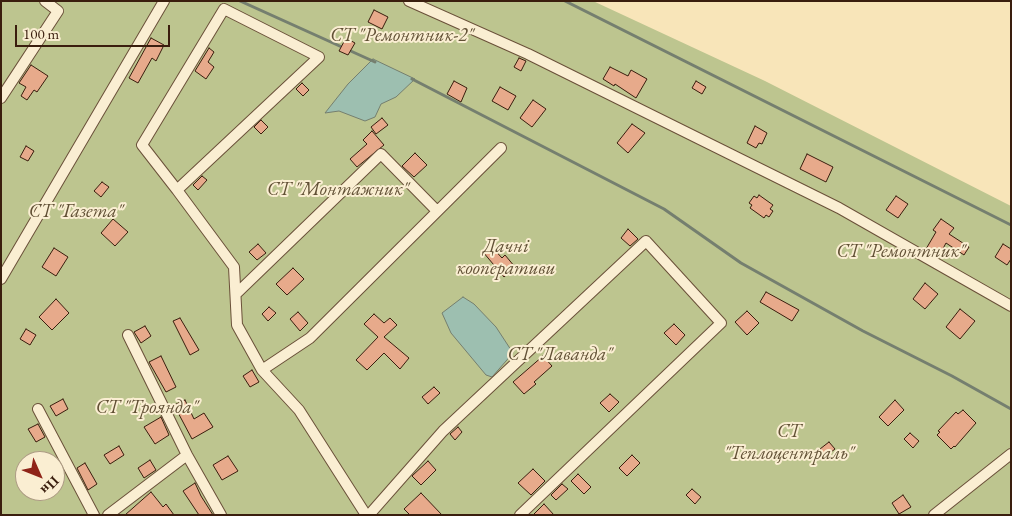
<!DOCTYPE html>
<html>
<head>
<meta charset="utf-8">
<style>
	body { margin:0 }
	#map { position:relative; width:1012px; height:516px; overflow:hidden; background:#f8e5b9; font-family:"EB Garamond",serif }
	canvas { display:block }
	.frame { position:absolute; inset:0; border:2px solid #3a1e0e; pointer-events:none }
	.north { position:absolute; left:15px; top:451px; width:50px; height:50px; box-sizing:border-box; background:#faeed2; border:1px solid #ad9b84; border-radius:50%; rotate:134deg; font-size:14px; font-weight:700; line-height:20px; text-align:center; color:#3a1e0e }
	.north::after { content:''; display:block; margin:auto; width:18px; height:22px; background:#8f2418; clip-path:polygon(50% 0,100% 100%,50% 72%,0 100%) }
	.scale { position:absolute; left:15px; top:25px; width:155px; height:22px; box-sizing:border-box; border:2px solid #3a1e0e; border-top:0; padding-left:6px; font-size:15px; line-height:18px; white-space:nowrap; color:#3a1e0e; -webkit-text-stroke:4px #faeed2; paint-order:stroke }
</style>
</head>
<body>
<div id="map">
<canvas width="1012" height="516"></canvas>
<div class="frame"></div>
<div class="north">Пн</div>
<div class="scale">100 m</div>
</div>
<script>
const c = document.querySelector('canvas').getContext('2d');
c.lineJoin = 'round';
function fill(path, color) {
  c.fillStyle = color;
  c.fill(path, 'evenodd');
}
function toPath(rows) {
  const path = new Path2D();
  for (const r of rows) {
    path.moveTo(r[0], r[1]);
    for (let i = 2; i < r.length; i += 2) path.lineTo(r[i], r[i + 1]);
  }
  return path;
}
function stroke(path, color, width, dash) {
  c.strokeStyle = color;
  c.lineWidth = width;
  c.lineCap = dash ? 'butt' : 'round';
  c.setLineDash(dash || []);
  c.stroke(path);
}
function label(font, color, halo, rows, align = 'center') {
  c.font = font + ' "EB Garamond",serif';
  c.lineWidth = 4;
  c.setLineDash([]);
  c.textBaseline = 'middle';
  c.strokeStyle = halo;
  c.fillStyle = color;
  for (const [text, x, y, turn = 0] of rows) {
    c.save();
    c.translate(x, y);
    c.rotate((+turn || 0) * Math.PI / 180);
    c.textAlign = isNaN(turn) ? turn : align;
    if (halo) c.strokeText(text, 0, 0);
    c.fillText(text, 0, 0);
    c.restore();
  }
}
fill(toPath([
	[1,1,593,1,765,81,1011,206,1011,515,1,515],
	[25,461,55,461,55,491,25,491]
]), '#bdc58f');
const water = toPath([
	[373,59,415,79,396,97,381,104,375,117,365,121,339,111,325,113,348,84,373,59],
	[463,297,474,304,496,327,513,353,492,377,486,375,451,333,442,313,463,297]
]);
fill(water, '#9dbfb0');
stroke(water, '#757f6f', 1);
stroke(toPath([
	[240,1,375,62],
	[565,1,1011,225],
	[412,79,664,209,741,263,863,331,952,376,1011,409]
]), '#757f6f', 3);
const building = toPath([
	[374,10,388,17,382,29,368,22,374,10],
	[151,38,164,45,156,61,152,58,138,83,129,78,151,38],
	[346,38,355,43,348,55,339,51,346,38],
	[209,48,214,52,208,62,214,67,206,79,195,71,209,48],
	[519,58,526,61,521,71,514,67,519,58],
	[31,65,48,76,37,92,34,90,27,100,21,96,26,87,19,83,31,65],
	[610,67,628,76,631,70,647,79,636,98,615,84,614,86,603,79,610,67],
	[454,81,467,88,461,102,447,94,454,81],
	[696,81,706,87,702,94,692,88,696,81],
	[302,83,309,90,303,96,296,89,302,83],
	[500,87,516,96,508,110,492,101,500,87],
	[533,100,546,109,532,127,520,118,533,100],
	[382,118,388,125,376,134,371,127,382,118],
	[261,120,268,127,261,134,254,127,261,120],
	[632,124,645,133,628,153,617,143,632,124],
	[755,126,767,133,762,144,759,143,756,148,747,143,755,126],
	[372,131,384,145,357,167,350,159,367,144,363,140,372,131],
	[26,146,34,151,28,161,20,157,26,146],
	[415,153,427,165,414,177,402,166,415,153],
	[807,154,833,167,826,182,800,169,807,154],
	[202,176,207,180,198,190,193,185,202,176],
	[102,182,109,187,101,197,94,191,102,182],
	[759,195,773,205,770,209,773,211,769,217,766,215,764,218,750,208,752,205,749,203,754,196,757,198,759,195],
	[896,196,908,204,898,218,886,210,896,196],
	[113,219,128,232,115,246,101,233,113,219],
	[941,219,954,228,949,234,969,247,964,255,946,243,939,256,926,249,936,232,933,230,941,219],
	[628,229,638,239,630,246,621,238,628,229],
	[258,244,266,253,257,260,249,252,258,244],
	[1003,244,1011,249,1011,259,1007,265,995,257,1003,244],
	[490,245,502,258,505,255,515,267,504,277,483,252,490,245],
	[54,248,68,257,56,276,42,267,54,248],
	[293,268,304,279,287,295,276,284,293,268],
	[925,283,938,294,925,309,913,299,925,283],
	[766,292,799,310,792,321,760,302,766,292],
	[56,299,69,313,52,330,39,317,56,299],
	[269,307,276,313,268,321,262,314,269,307],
	[960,309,975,321,960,339,946,327,960,309],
	[747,311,759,323,747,335,735,322,747,311],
	[298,312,308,323,300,331,290,319,298,312],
	[374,314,384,323,390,318,397,325,384,337,409,358,400,369,384,353,367,370,356,360,378,337,364,324,374,314],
	[180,318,199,350,190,355,173,321,180,318],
	[674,324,685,335,676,345,664,333,674,324],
	[145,326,151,336,141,343,134,332,145,326],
	[26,329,36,335,30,345,20,339,26,329],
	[161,356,176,387,166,392,149,362,161,356],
	[543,356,552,366,534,382,536,384,524,394,513,382,543,356],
	[252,370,259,382,250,387,243,376,252,370],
	[434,387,440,393,428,404,422,397,434,387],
	[610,394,619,402,609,412,600,403,610,394],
	[63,399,68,409,56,416,50,406,63,399],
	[185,400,194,419,204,413,213,427,192,439,174,405,185,400],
	[895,400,904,410,888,426,879,417,895,400],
	[963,410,976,423,955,447,954,446,951,449,937,435,940,432,938,431,956,412,958,414,963,410],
	[161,417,169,435,155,444,144,427,161,417],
	[38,424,45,437,36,442,28,429,38,424],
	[458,427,462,432,455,440,450,434,458,427],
	[910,433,919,441,913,448,904,439,910,433],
	[829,442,835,449,826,456,820,449,829,442],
	[119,446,124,455,110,464,104,455,119,446],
	[632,455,640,463,627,476,619,468,632,455],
	[228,456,238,471,222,480,213,465,228,456],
	[150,460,156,470,144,478,138,468,150,460],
	[428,461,436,470,421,485,412,476,428,461],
	[85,463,97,484,88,490,77,468,85,463],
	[533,469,545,481,531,495,518,483,533,469],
	[578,474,591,487,584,494,571,481,578,474],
	[195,483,201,496,213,515,199,515,183,491,195,483],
	[562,484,568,489,556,500,551,495,562,484],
	[692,489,701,497,695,504,686,495,692,489],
	[151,492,163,507,166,504,174,515,125,515,151,492],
	[421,493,442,515,410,515,404,509,421,493],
	[903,495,911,507,899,514,892,503,903,495],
	[544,504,554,515,533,515,544,504]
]);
fill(building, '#e7aa8b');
stroke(building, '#3a1e0e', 1);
const minor = toPath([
	[409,1,528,54,839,208,1011,306],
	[1,98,58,11,45,1],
	[177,190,319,57,224,9,142,145,177,190,234,267,237,325,262,370,299,410,366,515],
	[1,279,164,1],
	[236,294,381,154,437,211],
	[128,335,187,455,221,515],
	[262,370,310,338,501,148],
	[38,409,94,515],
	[108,515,187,455],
	[369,515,443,431,646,241,721,323,520,515],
	[934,515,1011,454]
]);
stroke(minor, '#6a5039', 12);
stroke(minor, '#faeed2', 10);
label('italic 19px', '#615035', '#faeed2', [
	["СТ \"Ремонтник-2\"",402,36],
	["СТ \"Монтажник\"",338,190],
	["СТ \"Газета\"",76,212],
	["Дачні",506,247],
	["кооперативи",506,269],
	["СТ \"Ремонтник\"",901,252],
	["СТ \"Лаванда\"",560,355],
	["СТ \"Троянда\"",147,408],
	["СТ",789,432],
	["\"Теплоцентраль\"",789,454]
]);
</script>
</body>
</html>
